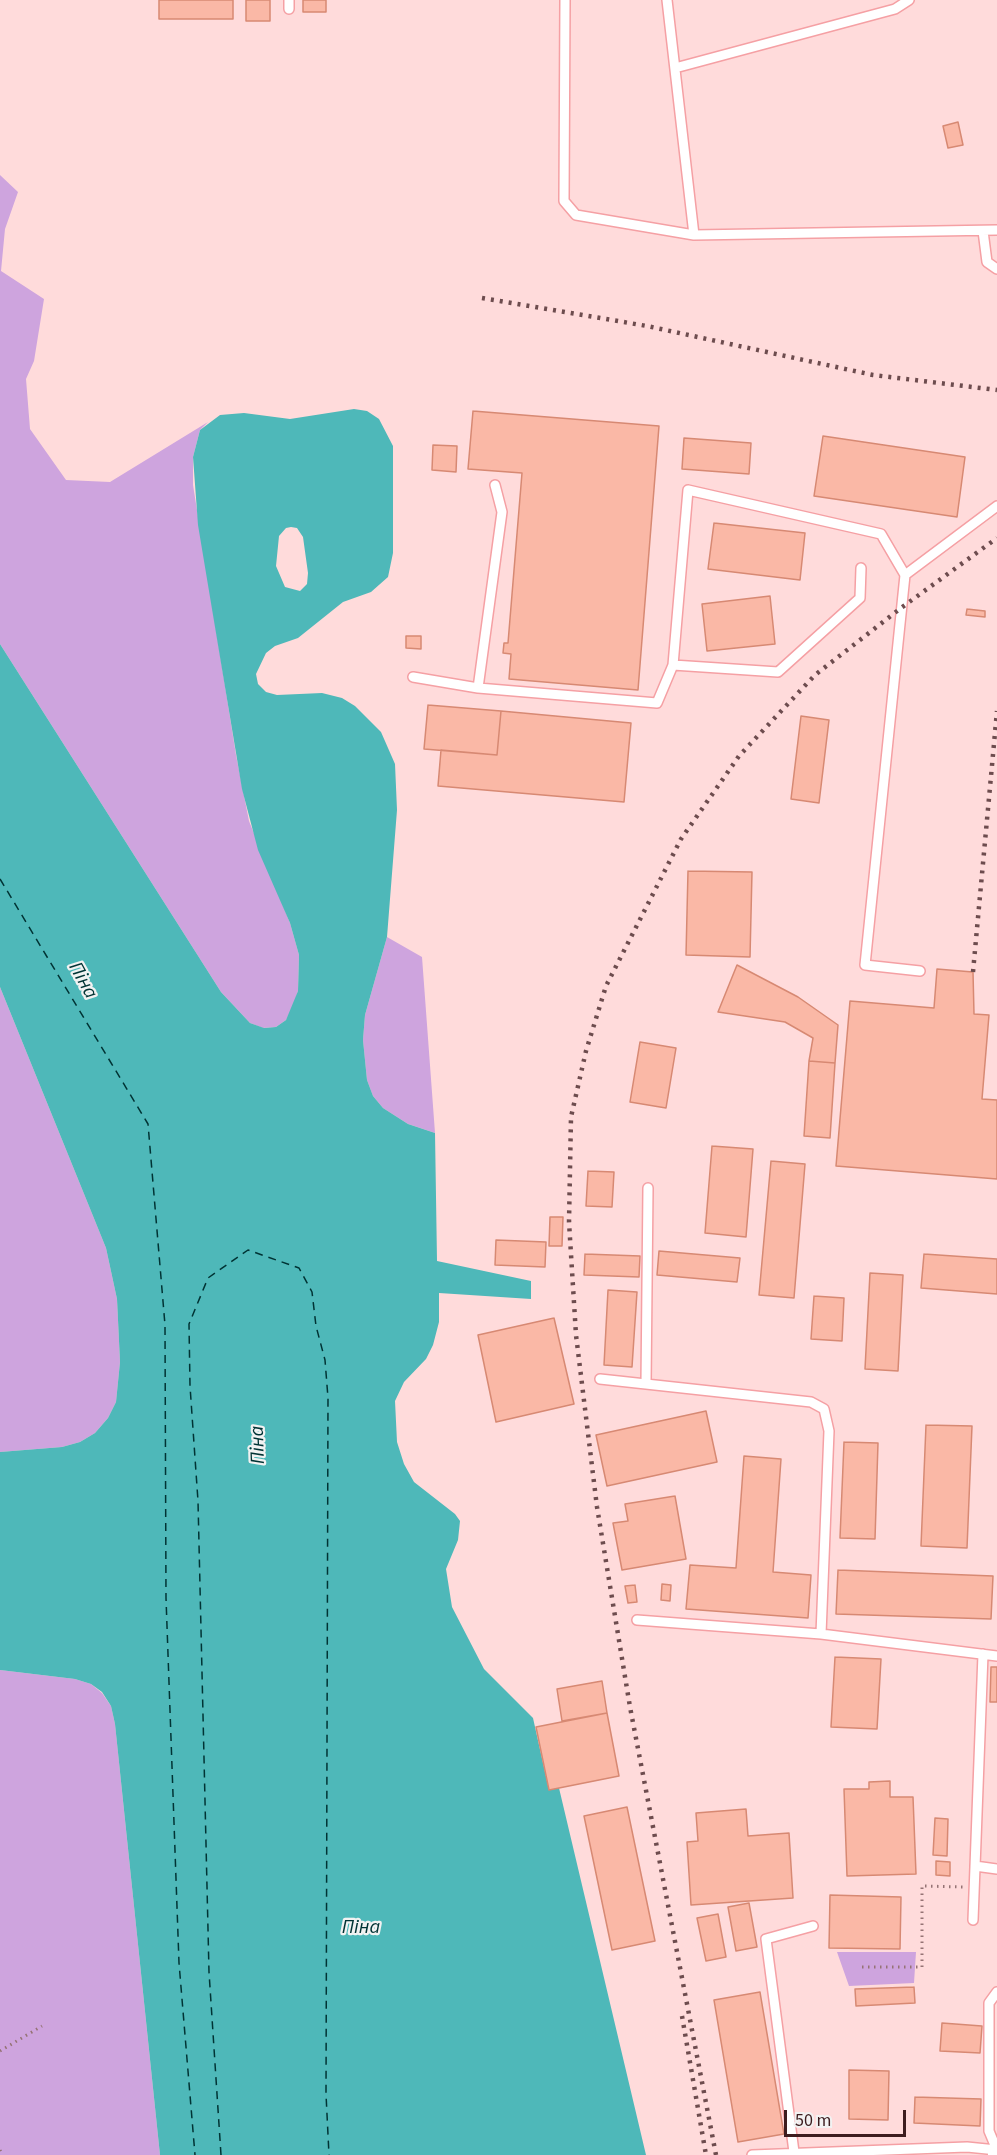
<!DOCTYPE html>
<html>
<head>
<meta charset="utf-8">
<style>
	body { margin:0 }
	#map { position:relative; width:997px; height:2155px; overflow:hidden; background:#ffdbdb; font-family:"Source Sans 3",sans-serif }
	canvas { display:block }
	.scale { position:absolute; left:784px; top:2110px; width:122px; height:27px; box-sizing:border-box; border:3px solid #3d1d1f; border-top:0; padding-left:8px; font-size:18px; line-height:21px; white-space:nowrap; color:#3d1d1f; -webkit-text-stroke:4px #f2f2f2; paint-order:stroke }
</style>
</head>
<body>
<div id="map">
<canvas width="997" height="2155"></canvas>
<div class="scale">50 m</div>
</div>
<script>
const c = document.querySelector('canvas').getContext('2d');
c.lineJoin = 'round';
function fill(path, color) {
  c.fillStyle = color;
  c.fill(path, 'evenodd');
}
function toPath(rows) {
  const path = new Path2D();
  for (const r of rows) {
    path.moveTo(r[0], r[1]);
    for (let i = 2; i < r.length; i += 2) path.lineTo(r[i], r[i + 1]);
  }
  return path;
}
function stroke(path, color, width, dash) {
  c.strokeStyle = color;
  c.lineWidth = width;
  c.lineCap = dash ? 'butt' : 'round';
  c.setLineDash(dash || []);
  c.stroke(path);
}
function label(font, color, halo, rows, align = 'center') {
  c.font = font + ' "Source Sans 3",sans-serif';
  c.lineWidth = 4.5;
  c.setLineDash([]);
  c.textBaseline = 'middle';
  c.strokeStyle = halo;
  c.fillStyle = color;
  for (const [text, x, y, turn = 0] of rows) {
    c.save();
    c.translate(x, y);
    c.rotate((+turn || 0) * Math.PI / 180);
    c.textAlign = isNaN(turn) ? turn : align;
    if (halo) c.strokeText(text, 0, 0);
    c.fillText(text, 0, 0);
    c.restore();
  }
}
fill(toPath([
	[0,175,18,192,5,229,1,271,44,299,34,361,26,379,30,429,66,480,110,482,208,422,200,430,193,457,193,485,236,755,249,821,290,923,299,955,298,991,293,1007,286,1020,276,1027,263,1028,250,1023,221,992,0,644],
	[387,937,422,957,435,1133,408,1124,383,1108,373,1096,367,1080,363,1040,365,1015],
	[0,987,106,1248,117,1299,120,1362,116,1402,108,1418,95,1433,80,1442,62,1447,0,1452],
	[0,1670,75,1679,91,1684,102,1693,111,1706,115,1724,160,2155,0,2155],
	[837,1952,916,1952,914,1983,849,1986]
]), '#cea4de');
fill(toPath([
	[354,409,367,411,379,419,393,446,393,553,388,577,371,592,343,602,298,638,275,646,266,653,256,674,258,684,266,692,277,695,322,693,342,698,355,706,381,732,395,764,397,810,387,937,365,1015,363,1040,367,1080,373,1096,383,1108,408,1124,435,1133,437,1261,531,1281,531,1299,439,1293,439,1322,433,1345,426,1359,404,1382,395,1401,397,1442,404,1464,414,1482,455,1514,460,1521,458,1540,446,1569,452,1607,484,1669,533,1718,549,1790,559,1788,646,2155,160,2155,115,1724,111,1706,102,1692,91,1684,75,1679,0,1670,0,1452,62,1447,80,1442,95,1433,108,1418,116,1402,120,1362,117,1299,106,1248,0,987,0,644,221,992,250,1023,264,1028,276,1027,286,1020,298,991,299,955,290,923,258,850,242,789,198,525,193,457,200,430,220,415,244,413,290,419],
	[291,527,297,528,303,537,308,573,307,584,300,591,285,587,276,566,279,536,286,528]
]), '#4eb8b9');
stroke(toPath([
	[0,879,148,1124,165,1325,166,1598,179,1963,195,2155],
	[221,2155,209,1972,198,1501,190,1386,189,1324,208,1278,248,1250,299,1268,312,1292,316,1326,325,1360,328,1398,326,2094,329,2155]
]), '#003334', 1.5, [8, 6]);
const building = toPath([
	[159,0,233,0,233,19,159,19,159,0],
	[246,0,270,0,270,21,246,21,246,0],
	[303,0,326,0,326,12,303,12,303,0],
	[958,122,963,145,948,148,943,126,958,122],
	[473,411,659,426,638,690,509,679,511,654,503,653,504,643,508,643,522,473,468,469,473,411],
	[823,436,965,457,957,517,814,496,823,436],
	[684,438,751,443,749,474,682,469,684,438],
	[433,445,457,446,456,472,432,470,433,445],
	[714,523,805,533,800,580,708,569,714,523],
	[770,596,775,644,707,651,702,604,770,596],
	[967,609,985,611,985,617,966,615,967,609],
	[406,636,421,636,421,649,406,648,406,636],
	[428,705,501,711,497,755,424,749,428,705],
	[501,711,631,723,624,802,438,786,441,750,497,755,501,711],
	[801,716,829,720,819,803,791,799,801,716],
	[688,871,752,872,750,957,686,955,688,871],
	[737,965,798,997,838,1025,835,1063,809,1061,813,1038,785,1022,718,1012,737,965],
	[937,969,973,972,974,1014,989,1015,982,1099,997,1100,997,1179,836,1166,850,1001,934,1008,937,969],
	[640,1042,676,1048,666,1108,630,1102,640,1042],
	[809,1061,835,1063,830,1138,804,1136,809,1061],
	[712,1146,753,1149,746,1237,705,1233,712,1146],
	[771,1161,805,1164,794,1298,759,1295,771,1161],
	[588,1171,614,1172,612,1207,586,1206,588,1171],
	[550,1217,563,1217,562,1246,549,1246,550,1217],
	[496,1240,546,1242,545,1267,495,1265,496,1240],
	[659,1251,740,1258,737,1282,657,1275,659,1251],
	[585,1254,640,1256,639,1277,584,1275,585,1254],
	[924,1254,997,1259,997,1294,921,1288,924,1254],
	[870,1273,903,1275,898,1371,865,1369,870,1273],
	[608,1290,637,1292,632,1367,604,1365,608,1290],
	[814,1296,844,1298,842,1341,811,1339,814,1296],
	[554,1318,574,1404,496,1422,478,1335,554,1318],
	[706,1411,717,1462,607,1486,596,1435,706,1411],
	[926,1425,972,1426,967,1548,921,1546,926,1425],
	[844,1442,878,1443,875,1539,840,1538,844,1442],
	[744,1456,781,1459,773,1572,811,1575,808,1618,686,1609,690,1565,736,1568,744,1456],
	[675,1496,686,1559,622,1570,613,1523,628,1521,625,1504,675,1496],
	[838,1570,993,1576,991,1619,836,1614,838,1570],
	[662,1584,671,1585,670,1601,661,1600,662,1584],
	[635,1585,637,1602,628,1603,625,1586,635,1585],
	[835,1657,881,1659,877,1729,831,1727,835,1657],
	[991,1667,997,1667,997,1702,990,1702,991,1667],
	[602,1681,607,1713,562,1721,557,1689,602,1681],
	[607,1713,619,1776,549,1790,536,1727,607,1713],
	[890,1781,890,1797,913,1797,916,1874,847,1876,844,1789,869,1789,869,1782,890,1781],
	[627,1807,655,1941,612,1950,584,1816,627,1807],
	[746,1809,748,1836,789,1833,793,1898,691,1905,687,1842,698,1841,696,1813,746,1809],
	[935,1818,948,1819,947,1856,933,1855,935,1818],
	[936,1861,950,1862,950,1876,936,1875,936,1861],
	[830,1895,901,1897,900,1949,829,1948,830,1895],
	[749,1903,757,1947,736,1951,728,1907,749,1903],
	[718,1914,726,1957,706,1961,697,1918,718,1914],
	[914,1987,915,2003,856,2006,855,1989,914,1987],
	[760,1992,784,2134,738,2142,714,2000,760,1992],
	[942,2023,982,2026,980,2053,940,2051,942,2023],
	[849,2070,889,2071,888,2120,849,2119,849,2070],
	[915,2097,981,2099,980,2126,914,2123,915,2097]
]);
fill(building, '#fab8a6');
stroke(building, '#d78973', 1.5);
const lane = toPath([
	[289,0,289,9],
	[565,0,564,201,576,215,694,235],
	[667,0,694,235,997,230],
	[675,68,895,9,909,0],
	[983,231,987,262,997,269],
	[673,665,778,672,860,598,861,568],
	[413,677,478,688,657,703,673,665,688,490,881,534,905,575],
	[478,688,502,512,495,485],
	[920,971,865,965,905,575,997,506],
	[600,1379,811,1402,824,1409,829,1431,821,1634],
	[646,1384,648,1188],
	[637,1620,821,1634,997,1656],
	[975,1866,997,1869],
	[973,1920,983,1654],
	[794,2152,766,1939,813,1926],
	[752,2155,967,2147,997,2150,989,2131,989,2003,997,1992]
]);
const street = toPath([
	[997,2155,997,2150]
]);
stroke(lane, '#f5a0a4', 12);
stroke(street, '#f5a0a4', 21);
stroke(toPath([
	[862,1967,922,1967,922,1886,963,1887],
	[0,2051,42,2026],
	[0,2150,2,2155]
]), '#957374', 3, [1.5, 4.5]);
stroke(lane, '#fff', 9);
stroke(street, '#fff', 18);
stroke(toPath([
	[482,298,647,326,873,375,997,390],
	[973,972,997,711],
	[682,2016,706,2155],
	[716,2155,630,1707,597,1507,576,1335,569,1222,571,1117,586,1051,606,986,681,839,739,756,815,675,901,608,997,538]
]), '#6d4c4e', 4.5, [3, 6]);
label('italic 20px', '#003334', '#f2f2f2', [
	["Піна",82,981,61],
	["Піна",259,1445,-92],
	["Піна",361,1929]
]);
</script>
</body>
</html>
